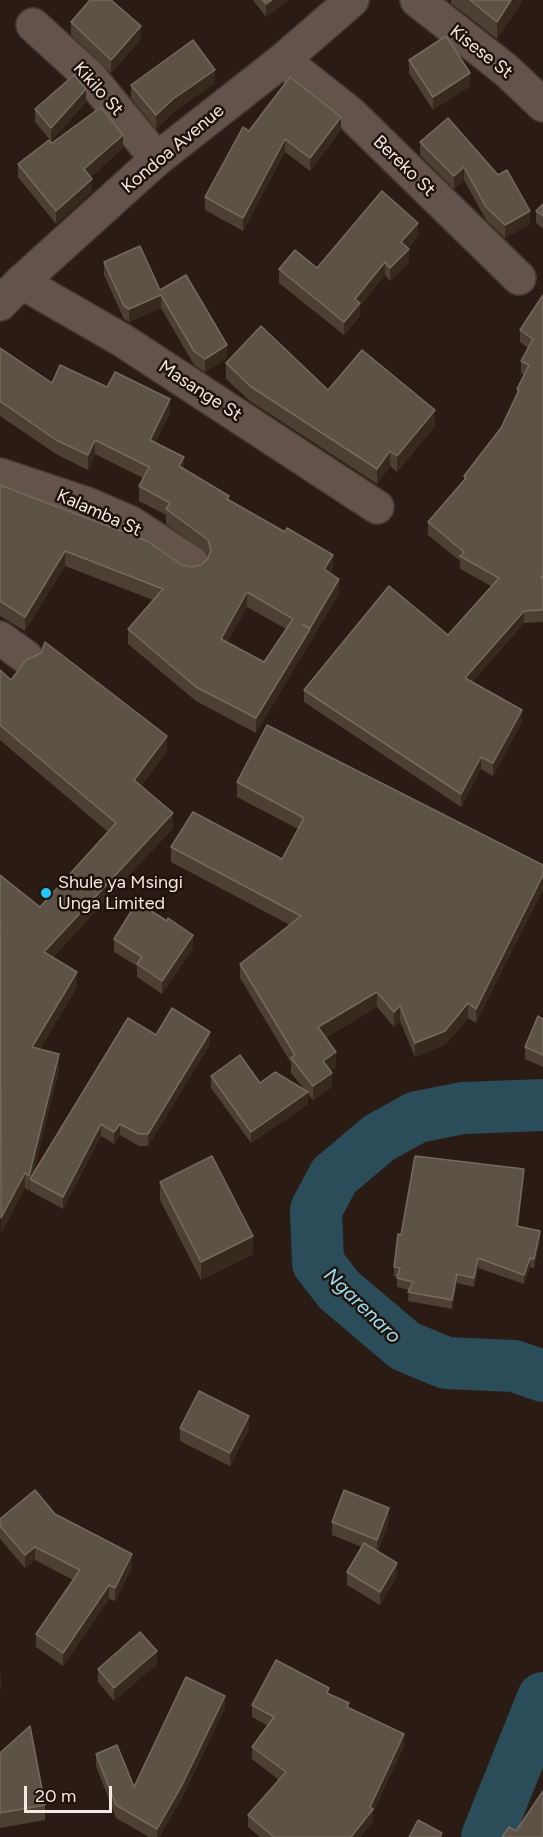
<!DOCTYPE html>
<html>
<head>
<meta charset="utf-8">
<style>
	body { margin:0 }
	#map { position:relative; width:543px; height:1837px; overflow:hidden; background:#2a1c14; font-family:Figtree,sans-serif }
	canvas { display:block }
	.scale { position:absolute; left:24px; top:1786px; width:88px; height:27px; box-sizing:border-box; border:3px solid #f3e9e3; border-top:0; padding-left:8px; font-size:18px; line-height:21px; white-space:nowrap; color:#f3e9e3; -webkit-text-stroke:4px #20130b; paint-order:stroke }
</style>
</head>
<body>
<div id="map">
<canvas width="543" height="1837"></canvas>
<div class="scale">20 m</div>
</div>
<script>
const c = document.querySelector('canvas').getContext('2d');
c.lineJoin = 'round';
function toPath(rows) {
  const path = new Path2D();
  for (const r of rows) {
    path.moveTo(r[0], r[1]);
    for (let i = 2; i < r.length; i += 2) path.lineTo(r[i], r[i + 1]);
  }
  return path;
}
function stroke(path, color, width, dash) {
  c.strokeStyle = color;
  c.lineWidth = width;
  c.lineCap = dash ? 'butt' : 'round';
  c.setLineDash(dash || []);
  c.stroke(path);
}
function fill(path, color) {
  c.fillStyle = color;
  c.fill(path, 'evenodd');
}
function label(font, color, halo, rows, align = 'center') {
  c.font = font + ' Figtree,sans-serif';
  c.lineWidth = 5;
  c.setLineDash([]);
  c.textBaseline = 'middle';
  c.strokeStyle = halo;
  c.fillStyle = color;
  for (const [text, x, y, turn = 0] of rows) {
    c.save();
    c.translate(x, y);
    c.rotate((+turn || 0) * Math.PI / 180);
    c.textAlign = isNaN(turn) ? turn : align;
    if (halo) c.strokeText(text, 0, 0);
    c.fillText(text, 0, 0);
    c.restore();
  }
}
stroke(toPath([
	[543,1105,463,1108,417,1117,379,1138,334,1176,316,1210,318,1263,339,1290,405,1346,446,1363,514,1366,543,1376],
	[487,1837,543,1698]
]), '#2a4d59', 52);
const minor = toPath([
	[417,0,506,70,543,105],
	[33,25,90,77,157,159],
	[283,60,350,113,519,278],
	[21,282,122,340,377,507],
	[0,304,21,282,157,159,283,60,352,0],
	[0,475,87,504,131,523,192,563],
	[0,638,26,657]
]);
stroke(minor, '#443834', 36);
stroke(minor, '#63534a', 33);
fill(toPath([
	[253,0,288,0,266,17],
	[451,0,523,0,497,39,451,3],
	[71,22,141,39,111,73,71,35],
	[409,60,470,86,433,110,409,73],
	[215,83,173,112,156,129,131,98,131,85],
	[86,102,51,141,35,122,35,109],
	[448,118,530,224,505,238,486,220,464,180,454,189,420,155,420,142],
	[341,130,310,171,285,152,243,231,205,210,205,197,249,131],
	[52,143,123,148,90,177,92,192,56,224,18,177,18,164],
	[543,204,543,229,536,223,536,211],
	[418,236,408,248,409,262,390,281,385,275,360,306,360,316,344,335,279,283,279,269,317,268],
	[104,262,160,290,227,358,205,372,194,365,161,308,129,322,124,319,104,275],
	[543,295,543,622,524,623,472,682,522,722,493,776,481,769,461,807,304,702,304,690,448,635,491,586,460,569,460,561,428,535,428,522,464,480,464,476,501,428,517,394,517,389,524,375,521,373,521,361,528,348,520,342,520,330],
	[0,348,52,383,107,387,170,413,155,443,184,469,229,500,333,569,330,573,339,593,256,733,196,701,128,644,128,629,153,600,65,566,25,631,0,616,0,485,182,565,192,567,201,565,208,558,209,556,208,554,166,524,166,515,139,501,139,486,143,478,95,454,88,470,56,454,0,416],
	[247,607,286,629,264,662,227,642],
	[226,363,328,390,435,426,397,472,390,466,377,484,250,401,226,379],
	[0,670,11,680,167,751,141,786,173,828,53,957,77,987,40,1049,59,1069,33,1175,156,1035,210,1044,148,1146,139,1146,120,1135,114,1144,101,1136,63,1209,30,1191,30,1185,29,1191,25,1188,1,1233,0,875,40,907,108,832,0,740],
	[237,782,543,865,476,1023,468,1018,445,1045,415,1057,400,1021,394,1027,377,1007,325,1038,336,1067,330,1071,332,1087,313,1100,308,1094,308,1104,251,1143,211,1088,211,1076,305,1090,291,1073,291,1063,240,978,240,964,290,925,171,862,171,847,282,859,298,829,237,797],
	[114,939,193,948,162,994,137,977,137,966,114,952],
	[543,1019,543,1067,525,1059,525,1047],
	[524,1178,518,1226,540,1240,534,1268,530,1267,524,1284,478,1268,474,1287,457,1283,452,1309,408,1301,409,1290,397,1287,397,1277,394,1276,394,1267,401,1235],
	[160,1182,253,1254,201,1280,160,1200],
	[180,1428,249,1429,230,1466,180,1441],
	[55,1514,132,1567,115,1601,109,1599,63,1666,36,1647,36,1634,73,1580,35,1560,25,1568,0,1539,0,1519],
	[389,1521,378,1551,397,1576,380,1605,347,1585,347,1572,362,1547,332,1535,332,1522],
	[157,1664,114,1701,98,1682,98,1669],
	[329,1694,404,1746,373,1812,373,1821,360,1837,260,1837,248,1827,248,1815,279,1780,252,1759,252,1747,268,1726,252,1717,252,1705],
	[225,1708,181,1800,159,1837,149,1837,116,1818,96,1766,96,1754,134,1787],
	[0,1753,45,1805,45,1820,0,1828]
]), '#4b4033');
fill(toPath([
	[272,0,288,0,266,17,266,4],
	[511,0,523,0,497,39,497,22],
	[141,26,141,39,111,73,111,60],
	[215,70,215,83,173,112,156,129,156,115,173,99],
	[470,73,470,86,433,110,433,97],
	[86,89,86,102,51,141,51,128],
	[341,117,341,130,310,171,310,158],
	[123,135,123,148,84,182,84,169],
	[285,139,285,152,243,231,243,218],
	[464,167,464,180,454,189,454,176],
	[92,179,92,192,56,224,56,211],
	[530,211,530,224,505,238,505,225],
	[418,223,418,236,401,255,401,242],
	[409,249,409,262,390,281,390,268],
	[385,262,385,275,360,306,360,316,344,335,344,322,355,299],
	[161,295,161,308,129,322,129,309],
	[227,345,227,358,205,372,205,359],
	[170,399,170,413,150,454,150,440],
	[435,410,435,426,397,472,397,456],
	[95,440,95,454,88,470,88,455],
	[390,451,390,466,377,484,377,469],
	[184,457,184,472,179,466],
	[65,551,65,566,25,631,25,617],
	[333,555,333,569,324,584,324,569],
	[339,579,339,593,310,643,310,628],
	[247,592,247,607,221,653,221,639],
	[524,611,524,623,465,690,465,678],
	[310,629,310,643,256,733,256,718],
	[522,710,522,722,493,776,493,763],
	[167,736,167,751,134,795,134,780],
	[481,757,481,769,461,807,461,794],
	[173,813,173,828,44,967,44,952],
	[543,875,543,890,476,1023,476,1009],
	[193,935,193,948,162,994,162,981],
	[77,972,77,987,32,1062,32,1047],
	[377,992,377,1007,318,1042,318,1027],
	[468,1003,468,1018,445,1045,415,1057,415,1043],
	[400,1006,400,1021,394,1027,394,1012],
	[210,1032,210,1044,148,1146,148,1134],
	[336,1052,336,1067,323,1076,323,1061],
	[59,1054,59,1069,32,1180,30,1179,29,1191,29,1176],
	[332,1073,332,1087,313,1100,313,1086],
	[308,1092,308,1104,251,1143,251,1132],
	[101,1124,101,1136,63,1209,63,1197],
	[120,1124,120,1135,114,1144,114,1132],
	[524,1169,524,1178,517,1235,517,1226],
	[25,1173,25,1188,1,1233,1,1218],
	[540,1231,540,1240,534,1268,534,1259],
	[253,1236,253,1254,201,1280,201,1262],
	[478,1258,478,1268,474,1287,474,1278],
	[530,1258,530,1267,524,1284,524,1275],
	[457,1274,457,1283,452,1309,452,1300],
	[249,1416,249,1429,230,1466,230,1453],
	[389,1508,389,1521,377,1553,377,1540],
	[35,1547,35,1560,25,1568,25,1555],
	[132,1554,132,1567,115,1601,115,1588],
	[397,1563,397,1576,380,1605,380,1592],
	[109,1585,109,1599,63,1666,63,1653],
	[157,1651,157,1664,114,1701,114,1688],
	[1,1674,1,1689,0,1690,0,1675],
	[225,1696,225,1708,181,1800,159,1837,157,1837,157,1829],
	[404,1734,404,1746,373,1812,373,1821,360,1837,351,1837,370,1807]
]), '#362a1f');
const building = toPath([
	[90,0,111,0,141,26,111,60,71,22,90,0],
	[263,0,272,0,266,4,263,0],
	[470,0,511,0,497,22,470,0],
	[446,36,470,73,433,97,409,60,446,36],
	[193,40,215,70,173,99,156,115,131,85,193,40],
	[74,75,86,89,51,128,35,109,74,75],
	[290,77,341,117,310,158,285,139,243,218,205,197,243,127,249,131,290,77],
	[101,107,123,135,84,169,92,179,56,211,18,164,49,140,52,143,101,107],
	[448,118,498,175,507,170,530,211,505,225,486,207,464,167,454,176,420,142,448,118],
	[382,191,418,223,401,242,409,249,390,268,385,262,355,299,360,303,344,322,279,269,295,250,317,268,382,191],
	[543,204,543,216,536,211,543,204],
	[140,246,160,290,186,275,227,345,205,359,194,351,161,295,129,309,124,306,104,262,140,246],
	[543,295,543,575,541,578,543,578,543,610,524,611,465,678,522,710,493,763,481,757,461,794,304,690,389,586,448,635,499,578,460,556,464,552,428,522,466,478,464,476,501,428,519,390,517,389,529,365,521,361,533,339,520,330,543,295],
	[261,326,328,390,362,350,435,410,397,456,390,451,377,469,250,386,226,363,261,326],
	[0,348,52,383,60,365,107,387,115,372,170,399,150,440,184,457,179,466,229,496,227,499,285,532,287,528,333,555,324,569,339,579,310,628,302,624,310,629,256,718,196,687,128,629,163,589,65,551,25,617,0,601,0,485,147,541,182,565,192,567,201,565,208,558,211,550,208,540,166,509,170,503,139,486,149,467,95,440,88,455,56,440,0,401,0,348],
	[247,592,293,619,264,662,221,639,247,592],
	[45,642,167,736,134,780,173,813,44,952,77,972,32,1047,59,1054,29,1176,25,1173,1,1218,0,875,40,907,116,823,0,725,0,670,11,680,26,660,41,653,45,642],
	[267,725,543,865,543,875,476,1009,468,1003,445,1031,415,1043,400,1006,394,1012,377,992,318,1027,336,1052,323,1061,332,1073,313,1086,291,1058,295,1055,240,964,301,916,171,847,193,812,282,859,304,818,237,782,267,725],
	[137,902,167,921,168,918,193,935,162,981,137,964,142,957,114,939,137,902],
	[172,1008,210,1032,148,1134,139,1134,120,1124,114,1132,101,1124,63,1197,30,1179,128,1018,156,1035,172,1008],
	[538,1016,543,1019,543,1055,525,1047,538,1016],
	[240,1055,260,1083,275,1072,308,1092,251,1132,211,1076,240,1055],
	[212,1156,253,1236,201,1262,160,1182,212,1156],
	[415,1156,524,1169,517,1226,540,1231,534,1259,530,1258,524,1275,478,1258,474,1278,457,1274,452,1300,408,1292,413,1282,397,1278,400,1268,394,1267,398,1234,401,1235,415,1156],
	[199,1391,249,1416,230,1453,180,1428,199,1391],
	[35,1490,55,1514,132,1554,115,1588,109,1585,63,1653,36,1634,80,1570,35,1547,25,1555,0,1526,0,1519,35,1490],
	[344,1490,389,1508,377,1540,332,1522,344,1490],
	[364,1543,397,1563,380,1592,347,1572,364,1543],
	[140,1632,157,1651,114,1688,98,1669,140,1632],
	[276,1660,329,1688,327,1693,349,1703,347,1707,404,1734,370,1807,373,1809,351,1837,274,1837,248,1815,286,1772,252,1747,274,1717,252,1705,276,1660],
	[186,1677,225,1696,181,1787,157,1829,116,1805,96,1754,117,1745,134,1787,186,1677],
	[30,1726,45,1805,0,1813,0,1753,30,1726],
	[543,1791,543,1837,502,1837,509,1827,516,1831,543,1791],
	[418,1820,442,1833,440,1837,409,1837,418,1820]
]);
fill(building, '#5d5246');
stroke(building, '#746a5f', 1.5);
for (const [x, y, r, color] of [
	[46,893,6,"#1fc9fd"]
]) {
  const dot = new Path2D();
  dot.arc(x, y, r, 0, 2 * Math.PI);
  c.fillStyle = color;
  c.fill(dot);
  stroke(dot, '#20130b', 2);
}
label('18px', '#f3e9e3', '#20130b', [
	["Kisese St",481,52,38],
	["Kikilo St",98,89,48],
	["Kondoa Avenue",173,149,-40],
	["Bereko St",404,166,44],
	["Masange St",200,391,33],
	["Kalamba St",99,513,24]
]);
label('18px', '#f3e9e3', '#20130b', [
	["Shule ya Msingi",58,883],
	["Unga Limited",58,904]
], 'left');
label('italic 20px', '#99ddf4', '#20130b', [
	["Ngarenaro",362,1306,44]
]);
</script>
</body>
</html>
